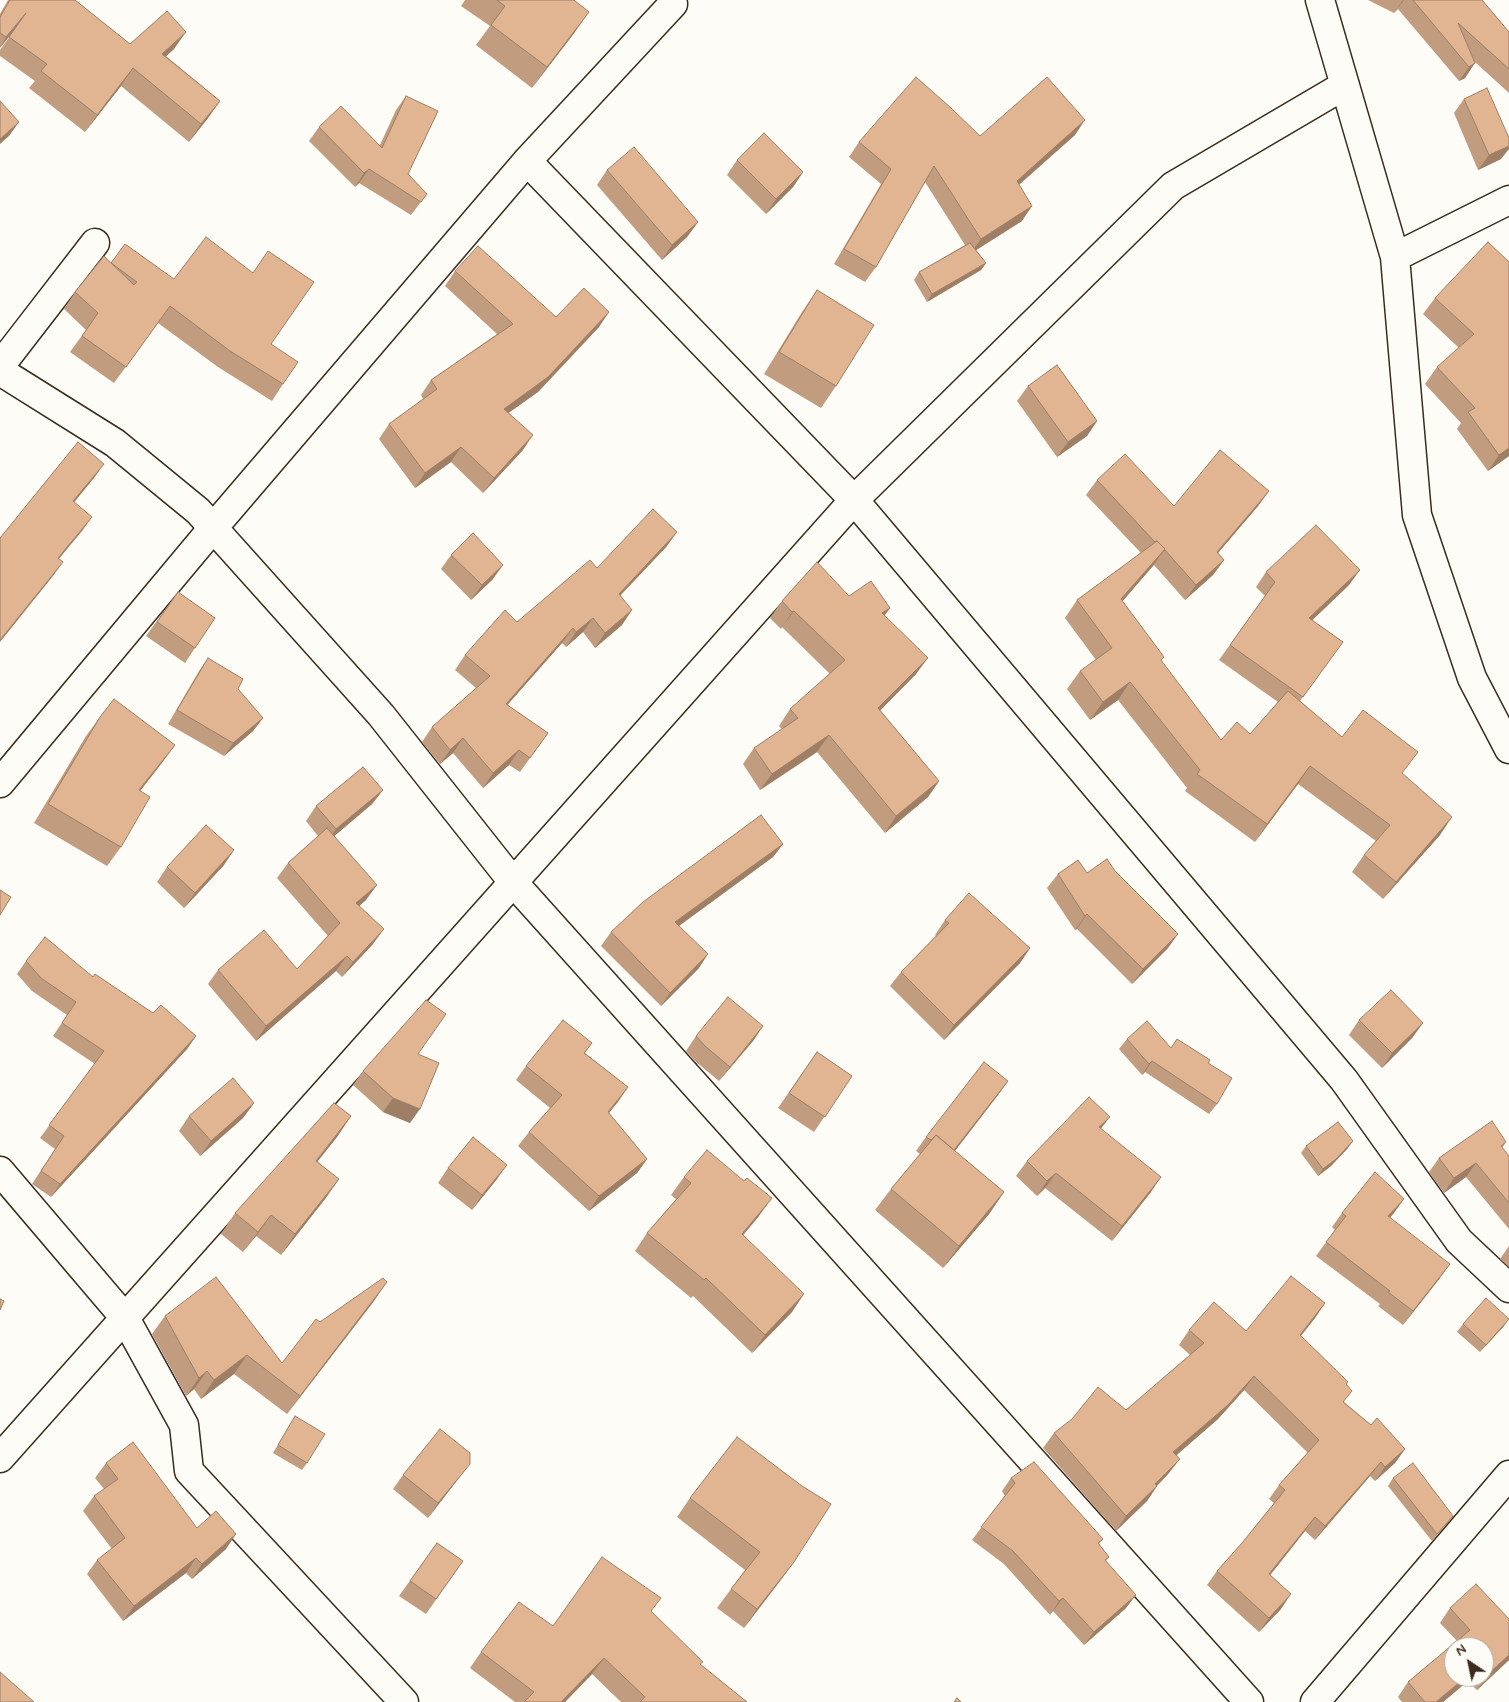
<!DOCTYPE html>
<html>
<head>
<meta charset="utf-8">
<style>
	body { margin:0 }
	#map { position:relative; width:1509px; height:1702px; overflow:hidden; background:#fdfcf7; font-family:Mynerve,sans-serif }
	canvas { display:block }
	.north { position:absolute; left:1444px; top:1637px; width:50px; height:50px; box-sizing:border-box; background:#fdfcf7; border:1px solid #afa8a0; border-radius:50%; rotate:326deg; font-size:14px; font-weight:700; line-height:20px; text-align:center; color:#3b2a1e }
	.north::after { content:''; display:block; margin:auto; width:18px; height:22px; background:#3b2a1e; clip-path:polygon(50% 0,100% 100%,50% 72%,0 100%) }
</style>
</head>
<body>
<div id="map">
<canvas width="1509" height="1702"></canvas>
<div class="north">N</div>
</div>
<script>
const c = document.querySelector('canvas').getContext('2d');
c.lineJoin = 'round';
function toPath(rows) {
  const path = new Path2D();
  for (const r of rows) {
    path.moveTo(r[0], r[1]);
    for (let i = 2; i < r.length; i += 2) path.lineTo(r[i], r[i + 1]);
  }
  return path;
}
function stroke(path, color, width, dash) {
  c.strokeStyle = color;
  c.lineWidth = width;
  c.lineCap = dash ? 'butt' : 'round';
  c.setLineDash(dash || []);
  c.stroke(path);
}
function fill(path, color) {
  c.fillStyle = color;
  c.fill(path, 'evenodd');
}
const minor = toPath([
	[1320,0,1395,257,1417,515,1472,678,1509,749],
	[527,161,854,500,1344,1080,1459,1241,1509,1288],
	[1395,257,1509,200],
	[0,366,95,243],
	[0,371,115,443,198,511,381,715,513,882,1249,1702],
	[0,783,213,528,527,161,673,4],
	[0,1171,125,1318,184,1425,189,1471,404,1702],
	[0,1458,854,500,1173,186,1345,85],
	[1315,1702,1509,1475]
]);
stroke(minor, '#3b2a1e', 31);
stroke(minor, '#fdfcf7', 28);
fill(toPath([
	[8,0,75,0,130,44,174,49,166,56,220,101,208,118,189,142,121,86,85,132,29,88,35,81,0,56,0,50,13,32,0,48,0,14],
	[465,0,574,0,575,32,532,88,476,45,490,26,461,6],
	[1368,0,1482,0,1509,32,1509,93,1475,62,1465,78,1459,81,1398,9,1394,13],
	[406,96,408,174,427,194,411,215,359,183,355,187,309,141,319,127,380,145,396,110],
	[1464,99,1501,159,1478,170,1454,113],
	[1075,135,1019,185,1022,221,976,250,986,263,981,270,927,302,914,280,919,272,965,245,925,182,876,267,865,282,834,264,881,184,849,157,859,142,980,136],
	[737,160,803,172,793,187,766,214,727,175],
	[607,170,698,222,687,237,662,260,597,185],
	[1509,262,1509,456,1488,471,1457,429,1461,423,1425,384,1437,367,1459,348,1423,314,1435,298],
	[111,263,174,279,271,344,283,384,272,401,218,367,158,323,114,383,70,352,86,330,64,309,75,292],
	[455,271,556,317,599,327,538,392,508,413,523,450,483,493,451,462,415,488,379,439,389,424,423,399,421,395,431,380,497,334,445,286],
	[817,290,836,386,821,408,764,374,802,312],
	[1028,386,1097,421,1087,436,1057,457,1017,401],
	[1097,480,1174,506,1269,491,1258,506,1218,553,1224,560,1213,575,1185,600,1154,565,1122,601,1161,661,1221,740,1250,734,1278,702,1219,660,1265,596,1256,587,1266,572,1349,585,1312,620,1343,642,1300,701,1342,737,1403,774,1440,835,1383,899,1352,872,1364,855,1376,841,1298,784,1255,842,1185,791,1187,788,1118,700,1090,720,1067,689,1080,671,1096,660,1065,618,1077,600,1141,553,1086,495],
	[667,546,620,596,622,625,595,648,583,632,566,647,562,643,507,705,548,733,520,772,509,765,483,788,453,753,440,764,422,742,432,727,476,688,455,670,465,655,517,622,597,568],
	[451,555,503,565,492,580,471,600,441,569],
	[178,592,215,618,185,663,146,636],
	[849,596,890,608,885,615,916,674,880,710,939,781,928,797,885,833,817,752,760,790,743,764,754,748,782,729,779,726,790,709,830,674,782,627,781,629,770,618,782,601],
	[208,658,238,689,263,718,253,731,224,756,168,724,199,671],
	[100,717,175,745,161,764,140,791,121,847,107,866,34,823,86,736],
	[383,790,372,804,334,836,366,900,359,906,373,944,342,977,336,971,256,1041,208,984,218,970,297,969,328,936,277,878,288,863,318,836,306,821,316,806],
	[783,844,773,857,679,926,699,968,661,1006,601,946,611,932],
	[224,865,184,908,157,882,167,867],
	[1087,873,1168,948,1132,984,1077,929,1075,930,1047,888,1058,874],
	[945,920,1030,948,1020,963,944,1040,890,986,901,972,936,936,935,935],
	[26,961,93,977,153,1013,196,1036,187,1049,51,1197,32,1184,55,1149,40,1138,95,1064,53,1036,67,1015,32,991,17,974],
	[1359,1020,1423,1023,1412,1038,1382,1068,1349,1035],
	[763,1026,753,1041,719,1081,695,1061,686,1051,696,1036],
	[1127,1039,1170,1048,1208,1063,1217,1104,1209,1114,1145,1072,1142,1075,1119,1049],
	[592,1043,585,1053,628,1087,609,1113,647,1159,637,1173,589,1211,518,1146,529,1132,550,1108,516,1080,526,1066],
	[817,1052,852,1076,814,1132,778,1108],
	[418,1054,410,1123,383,1112,353,1085,363,1071],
	[1008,1081,998,1095,955,1151,1004,1192,989,1214,943,1268,875,1210,891,1189,920,1154,916,1151,926,1137],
	[254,1103,243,1118,200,1156,179,1131,189,1116],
	[351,1116,337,1137,317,1162,339,1179,325,1199,281,1255,256,1236,243,1252,221,1234,235,1213],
	[1101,1129,1151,1192,1112,1241,1045,1188,1037,1196,1016,1176,1027,1161],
	[1506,1142,1502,1148,1509,1156,1509,1229,1466,1177,1444,1193,1429,1172,1439,1158],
	[1306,1146,1348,1148,1331,1166,1318,1176,1301,1153],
	[448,1168,497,1179,472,1210,438,1183],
	[684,1177,744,1181,759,1216,743,1235,792,1312,752,1353,693,1296,691,1298,635,1251,647,1233,676,1199,671,1195],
	[1342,1213,1394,1213,1390,1217,1440,1278,1403,1325,1378,1306,1380,1304,1316,1256,1335,1230,1332,1227],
	[1509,1246,1509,1267,1500,1259],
	[374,1301,287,1414,234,1374,201,1399,194,1389,186,1396,152,1334,165,1316,282,1363,320,1322],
	[1325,1303,1315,1318,1301,1336,1348,1382,1346,1384,1344,1402,1371,1425,1405,1449,1395,1463,1375,1481,1370,1476,1315,1540,1305,1531,1270,1575,1281,1609,1259,1632,1207,1585,1217,1571,1242,1543,1274,1503,1269,1499,1279,1485,1308,1453,1244,1390,1218,1419,1176,1455,1169,1473,1157,1486,1147,1501,1116,1531,1043,1448,1054,1433,1126,1410,1190,1355,1179,1345,1189,1330,1246,1331],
	[1463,1324,1504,1326,1480,1352,1457,1332],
	[295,1416,307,1463,302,1470,273,1453],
	[106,1463,226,1549,192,1579,186,1573,123,1621,87,1574,97,1560,112,1549,83,1511,94,1496,104,1489,95,1478],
	[403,1475,459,1478,428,1518,393,1489],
	[1011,1478,1103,1539,1099,1544,1109,1557,1106,1561,1126,1608,1084,1645,1053,1611,1050,1615,1004,1564,972,1540,1005,1496,1002,1491],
	[1393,1478,1453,1516,1447,1523,1432,1541,1388,1486],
	[690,1498,794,1562,780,1581,744,1628,717,1608,745,1570,677,1517],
	[437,1543,463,1561,426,1614,399,1596],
	[1450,1608,1509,1660,1477,1690,1468,1681,1443,1702,1402,1702,1398,1697,1408,1682,1457,1641,1440,1623],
	[1484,1647,1484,1677,1454,1677],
	[651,1611,700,1665,747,1702,621,1702,592,1674,565,1702,515,1702,470,1668,481,1652,553,1626]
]), '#c29c7e');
fill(toPath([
	[1403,0,1404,0,1394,13],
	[589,12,575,32,532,88,547,67],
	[26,13,14,30,0,48,6,37],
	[186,32,174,49,150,71,162,54],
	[1475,63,1465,78,1459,81,1469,67],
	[133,68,121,86,85,132,97,115],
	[220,101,208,118,189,142,201,124],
	[1085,120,1075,135,1006,196,1017,181],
	[19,122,9,136,0,144,0,139],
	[1509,146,1509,149,1501,159,1478,170,1489,155],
	[369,169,359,183,355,187,364,173],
	[803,172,793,187,766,214,776,199],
	[1032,206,1022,221,970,254,981,239],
	[698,222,687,237,662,260,672,245],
	[986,263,981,270,927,302,932,294],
	[609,312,599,327,538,392,493,424,504,409],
	[1097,421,1087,436,1057,457,1068,442],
	[533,435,523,450,483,493,494,478],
	[461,447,451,462,415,488,425,473],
	[1509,448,1509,456,1488,471,1499,455],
	[104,464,94,478,63,516,73,501],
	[1269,491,1258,506,1206,567,1217,552],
	[92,517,82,531,48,572,58,558],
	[677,532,667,546,608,608,619,594],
	[1165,549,1152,567,1109,617,1121,599],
	[1224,560,1213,575,1185,600,1196,585],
	[63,562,53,576,0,642,0,640],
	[503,565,492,580,471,600,482,585],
	[1360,570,1349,585,1299,633,1309,618],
	[890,608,878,624,882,613],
	[632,610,622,625,595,648,605,633],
	[794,611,782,627,781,629,792,612],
	[593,618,583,632,566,647,576,632],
	[573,628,562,643,495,719,506,704],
	[928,658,916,674,867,724,878,708],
	[1130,682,1118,700,1090,720,1103,702],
	[263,718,253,731,224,756,233,743],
	[829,735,817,752,760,790,772,774],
	[463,738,453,753,440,764,450,750],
	[175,745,161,764,126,809,139,790],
	[519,750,509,765,483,788,493,773],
	[1310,766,1298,784,1255,842,1267,824],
	[939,781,928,797,885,833,896,816],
	[383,790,372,804,325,844,336,829],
	[1452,817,1440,835,1383,899,1396,882],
	[783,844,773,857,665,936,675,922],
	[234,850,224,865,184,908,195,893],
	[377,885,366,900,346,918,356,903],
	[1087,914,1077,929,1075,930,1085,916],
	[384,929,373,944,342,977,353,962],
	[1178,934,1168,948,1132,984,1143,969],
	[1030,948,1020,963,944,1040,954,1025],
	[708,954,699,968,661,1006,670,993],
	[347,956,336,971,256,1041,266,1026],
	[1423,1023,1412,1038,1382,1068,1392,1053],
	[763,1026,753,1041,719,1081,730,1067],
	[196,1036,187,1049,51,1197,60,1184],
	[1152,1061,1145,1072,1142,1075,1149,1064],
	[1008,1081,998,1095,940,1170,950,1155],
	[628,1087,618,1102,598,1126,608,1112],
	[393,1098,420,1109,410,1123,383,1112],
	[254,1103,243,1118,200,1156,211,1141],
	[351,1116,337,1137,302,1181,316,1161],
	[1110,1117,1099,1131,1099,1127],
	[1353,1141,1348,1148,1331,1166,1318,1176,1323,1169],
	[647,1159,637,1173,589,1211,599,1196],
	[1476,1163,1466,1177,1444,1193,1454,1178],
	[507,1165,497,1179,472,1210,482,1195],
	[1056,1173,1045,1188,1037,1196,1047,1181],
	[1161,1177,1151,1192,1112,1241,1122,1226],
	[339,1179,325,1199,281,1255,295,1234],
	[1004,1192,989,1214,943,1268,959,1246],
	[772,1198,759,1216,729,1252,742,1234],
	[1404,1199,1394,1213,1379,1230,1388,1216],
	[271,1215,256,1236,243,1252,258,1232],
	[1450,1264,1440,1278,1403,1325,1413,1311],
	[387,1282,374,1301,287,1414,300,1396],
	[804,1294,792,1312,752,1353,765,1335],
	[1325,1303,1315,1318,1290,1349,1300,1335],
	[1509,1319,1504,1326,1480,1352,1486,1345],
	[247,1355,234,1374,201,1399,214,1380],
	[207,1371,194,1389,186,1396,199,1378],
	[1254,1376,1244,1390,1218,1419,1163,1467,1173,1452],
	[1405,1449,1395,1463,1375,1481,1385,1467],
	[1180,1459,1169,1473,1145,1498,1155,1484],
	[1381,1462,1370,1476,1315,1540,1325,1526],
	[470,1464,459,1478,428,1518,438,1503],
	[1157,1486,1147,1501,1116,1531,1126,1516],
	[1315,1517,1305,1531,1259,1589,1269,1574],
	[236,1534,226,1549,192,1579,202,1564],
	[196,1558,186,1573,123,1621,134,1606],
	[794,1562,780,1581,744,1628,757,1609],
	[1291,1594,1281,1609,1259,1632,1269,1618],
	[1136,1595,1126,1608,1084,1645,1094,1632],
	[1063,1598,1053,1611,1050,1615,1059,1601],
	[1509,1655,1509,1660,1477,1690,1487,1675],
	[604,1658,592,1674,565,1702,561,1702],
	[1466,1677,1471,1677,1468,1681,1443,1702,1436,1702]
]), '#9e7f66');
const building = toPath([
	[10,0,75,0,130,44,167,11,186,32,162,54,220,101,201,124,133,68,97,115,41,71,47,64,9,37,26,13,6,37,0,33,0,17,10,0],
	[497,0,574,0,589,12,547,67,491,25,505,6,497,0],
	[1413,0,1482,0,1509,32,1509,69,1458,23,1475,63,1469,67,1413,0],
	[916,77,951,108,980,136,1047,77,1085,120,1017,181,1032,206,981,239,934,166,876,267,844,249,891,169,859,142,916,77],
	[1487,88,1509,138,1509,146,1489,155,1464,99,1487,88],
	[406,96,438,111,408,174,427,194,421,202,369,169,364,173,319,127,341,106,382,148,406,96],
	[0,101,19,122,0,139,0,101],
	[764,133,803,172,776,199,737,160,764,133],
	[634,147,698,222,672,245,607,170,634,147],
	[206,237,253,273,268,251,314,282,271,344,298,362,283,384,230,351,170,306,126,367,82,336,98,313,75,292,104,256,134,285,137,282,111,263,125,244,174,279,206,237],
	[1488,242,1509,262,1509,448,1499,455,1468,412,1475,408,1437,367,1474,334,1435,298,1488,242],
	[970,243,986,263,932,294,919,272,970,243],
	[478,246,556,317,584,288,609,312,548,377,504,409,533,435,494,478,461,447,425,473,389,424,437,389,431,380,513,324,455,271,478,246],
	[817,290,874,325,836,386,779,352,817,290],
	[1057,365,1097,421,1068,442,1028,386,1057,365],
	[78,442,104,464,73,501,92,517,58,558,63,562,0,640,0,538,78,442],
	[1220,450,1269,491,1217,552,1224,560,1196,585,1165,550,1163,551,1165,549,1157,541,1155,542,1097,480,1125,454,1174,506,1220,450],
	[653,509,677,532,619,594,632,610,605,633,593,618,576,632,573,628,506,704,548,733,530,758,519,750,493,773,463,738,450,750,432,727,490,676,465,655,505,610,517,622,590,560,597,568,653,509],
	[1316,525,1360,570,1309,618,1343,642,1303,697,1230,645,1275,582,1266,572,1316,525],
	[473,533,503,565,482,585,451,555,473,533],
	[1157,541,1165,549,1121,599,1164,657,1161,660,1221,740,1237,722,1250,734,1288,691,1342,737,1363,710,1418,752,1402,773,1452,817,1396,882,1364,855,1390,825,1310,766,1267,824,1197,774,1200,770,1130,682,1103,702,1080,671,1112,648,1077,600,1157,541],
	[817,562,849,596,871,581,890,608,882,613,928,658,878,708,939,781,896,816,829,735,772,774,754,748,798,718,790,709,845,660,794,611,792,612,782,601,817,562],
	[178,592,215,618,195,648,157,622,178,592],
	[208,658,243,679,238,689,263,718,233,743,177,710,208,658],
	[114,699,175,745,139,790,150,797,121,847,48,804,100,717,114,699],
	[363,767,383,790,336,829,316,806,363,767],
	[761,815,783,844,675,922,708,954,670,993,611,932,643,902,761,815],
	[206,825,234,850,195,893,167,867,206,825],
	[327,828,377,885,356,903,384,929,353,962,347,956,266,1026,218,970,264,930,297,969,340,923,288,863,327,828],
	[1107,859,1115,871,1178,934,1143,969,1087,914,1085,916,1058,874,1078,860,1087,873,1107,859],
	[0,890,11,897,0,915,0,890],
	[969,893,1030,948,954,1025,901,972,949,923,945,920,969,893],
	[45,937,93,977,95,974,153,1013,161,1005,196,1036,60,1184,41,1171,64,1136,49,1125,104,1051,62,1023,76,1002,41,978,26,961,45,937],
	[1391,990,1423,1023,1392,1053,1359,1020,1391,990],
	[728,997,763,1026,730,1067,705,1046,696,1036,728,997],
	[426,1000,446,1014,418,1054,439,1063,420,1109,393,1098,363,1071,426,1000],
	[563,1020,592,1043,584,1053,628,1087,608,1112,647,1159,599,1196,529,1132,562,1095,526,1066,563,1020],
	[1147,1021,1171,1048,1177,1039,1210,1060,1208,1063,1232,1078,1217,1104,1152,1061,1149,1064,1127,1039,1147,1021],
	[817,1052,852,1076,825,1117,789,1093,817,1052],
	[984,1062,1008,1081,954,1150,936,1135,931,1140,926,1137,984,1062],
	[233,1078,254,1103,211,1141,189,1116,233,1078],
	[1089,1097,1110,1117,1099,1127,1161,1177,1122,1226,1056,1173,1047,1181,1027,1161,1089,1097],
	[334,1103,351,1116,316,1161,339,1179,295,1234,271,1215,258,1232,235,1213,334,1103],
	[1492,1121,1506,1142,1501,1146,1509,1156,1509,1203,1476,1163,1454,1178,1439,1158,1492,1121],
	[1338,1122,1353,1141,1336,1159,1323,1169,1306,1146,1338,1122],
	[936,1135,1004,1192,959,1246,891,1189,936,1135],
	[473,1137,507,1165,482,1195,448,1168,473,1137],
	[707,1150,744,1181,747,1178,772,1198,742,1234,804,1294,765,1335,706,1278,704,1280,647,1233,691,1183,684,1177,707,1150],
	[1375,1172,1404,1199,1388,1216,1450,1264,1413,1311,1388,1292,1390,1291,1326,1242,1346,1216,1342,1213,1375,1172],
	[1291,1276,1325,1303,1300,1335,1348,1382,1346,1384,1352,1391,1343,1402,1371,1425,1377,1418,1405,1449,1385,1467,1381,1462,1325,1526,1315,1517,1269,1574,1291,1594,1269,1618,1217,1571,1242,1543,1285,1490,1279,1485,1319,1440,1254,1376,1228,1405,1173,1452,1180,1459,1155,1484,1157,1486,1126,1516,1054,1433,1072,1419,1098,1387,1126,1410,1204,1343,1189,1330,1214,1302,1246,1331,1291,1276],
	[216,1277,282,1363,316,1319,320,1322,383,1278,387,1282,300,1396,247,1355,214,1380,207,1371,199,1378,165,1316,216,1277],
	[1486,1298,1509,1319,1486,1345,1463,1324,1486,1298],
	[0,1299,4,1301,0,1310,0,1299],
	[295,1416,325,1434,307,1463,278,1445,295,1416],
	[440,1429,470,1453,470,1464,438,1503,403,1475,440,1429],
	[737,1437,802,1486,831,1504,794,1562,757,1609,731,1589,760,1552,690,1498,737,1437],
	[133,1442,197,1528,216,1511,236,1534,202,1564,196,1558,134,1606,97,1560,125,1538,94,1496,118,1479,106,1463,133,1442],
	[1034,1462,1103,1539,1098,1543,1109,1557,1105,1560,1136,1595,1094,1632,1063,1598,1059,1601,1013,1551,981,1527,1015,1483,1011,1478,1034,1462],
	[1413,1463,1453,1516,1437,1534,1393,1478,1413,1463],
	[437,1543,463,1561,436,1599,410,1581,437,1543],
	[602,1557,661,1598,651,1611,703,1662,700,1664,747,1702,640,1702,645,1697,604,1658,561,1702,524,1702,534,1692,481,1652,519,1602,553,1626,602,1557],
	[1476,1584,1509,1619,1509,1655,1487,1675,1484,1672,1484,1647,1454,1647,1454,1677,1466,1677,1436,1702,1425,1702,1408,1682,1470,1630,1450,1608,1476,1584],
	[0,1672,34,1702,0,1702,0,1672],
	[957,1698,961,1702,954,1702,957,1698]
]);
fill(building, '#e1b592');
stroke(building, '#9e7f66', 1);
</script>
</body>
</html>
